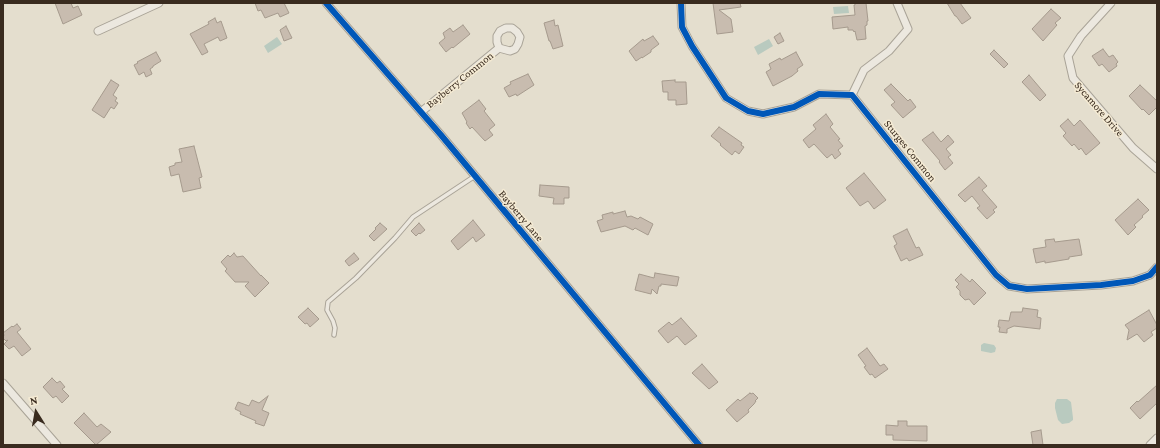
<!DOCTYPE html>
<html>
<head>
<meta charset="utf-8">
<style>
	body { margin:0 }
	#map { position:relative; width:1160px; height:448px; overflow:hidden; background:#e4dece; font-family:"Crimson Pro",serif }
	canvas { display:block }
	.frame { position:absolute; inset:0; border:4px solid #392b1f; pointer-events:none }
	.north { position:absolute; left:16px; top:392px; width:40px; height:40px; -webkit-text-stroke:3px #f5ebd4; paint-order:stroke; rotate:349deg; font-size:11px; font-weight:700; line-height:16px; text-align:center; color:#392b1f }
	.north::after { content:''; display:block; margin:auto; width:14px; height:18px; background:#392b1f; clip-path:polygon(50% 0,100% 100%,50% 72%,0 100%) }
</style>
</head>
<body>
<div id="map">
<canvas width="1160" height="448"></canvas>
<div class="frame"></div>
<div class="north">N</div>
</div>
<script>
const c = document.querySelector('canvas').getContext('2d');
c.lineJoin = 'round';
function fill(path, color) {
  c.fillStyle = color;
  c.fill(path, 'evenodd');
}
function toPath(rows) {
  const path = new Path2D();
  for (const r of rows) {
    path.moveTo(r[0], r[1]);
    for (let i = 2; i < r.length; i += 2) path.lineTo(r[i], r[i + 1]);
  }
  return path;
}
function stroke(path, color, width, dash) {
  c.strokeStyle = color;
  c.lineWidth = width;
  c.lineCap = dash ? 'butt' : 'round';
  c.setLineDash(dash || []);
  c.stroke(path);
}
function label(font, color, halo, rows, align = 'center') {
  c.font = font + ' "Crimson Pro",serif';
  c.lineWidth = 3;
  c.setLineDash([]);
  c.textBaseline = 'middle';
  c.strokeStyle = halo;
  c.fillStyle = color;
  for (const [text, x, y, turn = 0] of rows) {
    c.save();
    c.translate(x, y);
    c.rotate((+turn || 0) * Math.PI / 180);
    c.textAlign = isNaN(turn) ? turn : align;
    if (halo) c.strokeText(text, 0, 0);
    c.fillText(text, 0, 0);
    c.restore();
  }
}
fill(toPath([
	[848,6,849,13,834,14,833,7],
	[277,37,282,44,268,53,264,46],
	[769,39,773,46,758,55,754,47],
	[984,343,994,345,996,348,995,352,991,353,981,351,981,345],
	[1057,399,1067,399,1071,402,1073,418,1073,420,1069,423,1062,424,1058,420,1055,408,1055,403]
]), '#b9cabf');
const building = toPath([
	[55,3,71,3,73,8,78,6,82,15,63,24,55,3],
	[255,3,284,3,289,13,280,17,278,13,265,18,261,10,258,11,255,3],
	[713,3,740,3,741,7,719,10,731,19,733,32,717,34,713,3],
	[855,3,866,3,868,21,867,21,867,25,865,26,866,39,857,40,855,31,854,32,853,30,848,30,848,27,833,29,832,17,855,15,854,5,855,5,855,3],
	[947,3,960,3,971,18,962,24,956,16,955,16,947,3],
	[1051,9,1061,18,1055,23,1057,25,1043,41,1032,29,1051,9],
	[215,18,217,23,221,21,227,38,220,41,218,37,204,44,208,52,202,55,190,34,209,24,208,22,215,18],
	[554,20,555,26,558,25,563,46,553,49,550,41,549,41,544,23,554,20],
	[463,25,470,34,453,48,452,47,446,52,439,43,445,38,443,33,450,28,453,32,463,25],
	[286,26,292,38,284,41,280,30,286,26],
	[780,33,784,41,778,44,774,37,780,33],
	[653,36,659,44,651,50,651,52,642,58,642,57,636,61,629,51,643,39,644,41,653,36],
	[1103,49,1109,57,1113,55,1118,62,1116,64,1117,66,1109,72,1102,64,1099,66,1092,56,1103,49],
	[994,50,1008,64,1004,68,990,54,994,50],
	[156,52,161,61,153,66,153,67,150,69,152,74,146,77,144,72,139,75,134,65,138,63,137,62,156,52],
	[796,52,803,65,797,69,798,71,792,76,773,86,766,72,771,69,769,64,780,58,781,60,796,52],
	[528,74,534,85,517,96,516,94,509,97,504,88,511,84,510,82,528,74],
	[1029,75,1046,95,1040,101,1022,82,1029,75],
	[111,80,119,85,113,95,117,98,115,101,118,103,114,109,111,107,104,118,92,110,111,80],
	[675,80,675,82,686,82,687,104,676,105,676,100,668,100,668,92,663,92,662,81,675,80],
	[891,84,908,101,910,99,916,107,903,118,891,105,895,102,884,90,891,84],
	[1140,85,1157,101,1157,107,1149,115,1143,109,1142,110,1129,96,1140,85],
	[479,100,486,109,484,111,495,125,489,130,493,135,485,141,472,127,470,129,466,123,467,122,462,113,479,100],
	[826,114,833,124,830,127,840,139,838,140,843,146,838,150,841,154,835,159,832,154,827,158,814,144,809,148,803,140,816,129,813,125,826,114],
	[1068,119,1074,126,1080,120,1100,143,1086,155,1081,148,1079,150,1074,144,1072,146,1063,136,1066,133,1060,126,1068,119],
	[719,127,742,143,741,145,744,147,739,154,735,151,732,155,720,145,721,144,711,136,719,127],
	[933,132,941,142,948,135,954,142,946,149,951,155,948,157,953,163,945,170,939,162,940,161,922,140,933,132],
	[194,146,202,177,199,178,201,188,183,192,179,174,171,176,169,167,175,165,175,163,182,162,179,149,194,146],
	[864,173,886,200,874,209,868,201,860,206,846,188,864,173],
	[979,177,987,186,982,190,997,207,993,210,995,212,987,219,977,208,980,206,972,196,965,202,958,195,979,177],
	[540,185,569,187,569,198,564,198,564,204,553,204,554,198,539,196,540,185],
	[1138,199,1149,210,1142,216,1143,217,1134,225,1136,227,1128,235,1115,220,1138,199],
	[625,211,627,217,631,216,638,219,640,217,653,224,648,235,635,228,633,230,625,226,601,232,597,221,603,219,602,215,613,212,613,214,625,211],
	[473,220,485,235,476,242,473,237,458,250,451,241,473,220],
	[380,223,387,229,374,241,369,236,376,229,375,228,380,223],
	[419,223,425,230,420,234,419,233,416,236,411,231,419,223],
	[907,229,916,248,919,247,923,255,909,261,907,258,901,261,894,246,897,244,893,236,907,229],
	[1054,239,1055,242,1079,239,1082,255,1069,257,1069,259,1045,263,1045,261,1036,263,1033,249,1046,247,1045,240,1054,239],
	[234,253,237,257,243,256,261,276,261,275,269,283,255,297,245,286,249,282,235,282,225,271,227,269,221,262,228,255,230,257,234,253],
	[354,253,359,259,349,266,345,261,354,253],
	[655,273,679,277,677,286,661,284,661,286,659,286,657,294,652,289,651,294,635,290,639,274,654,278,655,273],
	[961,274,970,282,972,279,986,293,974,305,969,299,965,300,960,295,960,291,956,287,959,284,955,280,961,274],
	[308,308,319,319,310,327,307,323,305,324,298,317,308,308],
	[1023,308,1038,310,1037,317,1041,318,1040,329,1014,326,1007,329,1007,333,999,332,1000,327,998,327,999,320,1009,321,1011,312,1022,312,1023,308],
	[1149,310,1157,325,1157,328,1151,332,1153,335,1144,342,1137,334,1127,340,1129,330,1125,325,1149,310],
	[681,318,697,336,685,345,677,336,668,343,658,331,669,322,672,325,681,318],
	[17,324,21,329,17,332,31,349,22,356,14,346,9,349,4,344,8,340,6,341,3,338,4,335,3,333,12,326,13,327,17,324],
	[867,348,880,366,884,364,888,369,875,378,872,374,870,375,864,367,866,366,858,355,867,348],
	[702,364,718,382,709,389,692,373,702,364],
	[52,378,57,383,60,381,65,387,62,389,69,396,62,403,56,396,53,398,43,387,52,378],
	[1157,385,1157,403,1140,419,1130,408,1137,401,1138,402,1157,385],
	[750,393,751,394,753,393,758,398,755,401,756,401,754,404,748,410,749,412,737,422,726,410,738,399,740,401,750,393],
	[268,396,262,410,269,413,264,426,255,423,256,421,240,414,241,412,235,409,238,402,249,406,252,400,259,403,268,396],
	[84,413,97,427,101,424,111,432,96,445,74,423,84,413],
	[898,421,907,421,907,426,927,426,927,441,893,440,893,435,886,435,886,425,898,426,898,421],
	[1041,430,1043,445,1033,445,1031,432,1041,430]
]);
fill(building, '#c8bcaf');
stroke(building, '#a59a8d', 1);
const lane = toPath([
	[334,335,335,328,333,321,327,310,328,302,356,278,395,238,413,217,475,176]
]);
const street = toPath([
	[326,3,441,135,699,445],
	[681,3,682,27,692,46,726,98,748,111,763,114,794,107,819,94,852,95,996,275,1009,286,1027,289,1101,285,1133,281,1150,275,1157,267],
	[1111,3,1081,36,1068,56,1073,78,1133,148,1157,169],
	[98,31,159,3],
	[852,95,864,70,889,51,908,29,897,3],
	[421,112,499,48,497,42,497,36,500,31,506,28,512,28,517,32,520,37,518,44,515,49,510,51,499,48],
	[3,383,57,445],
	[1150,445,1157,438]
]);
stroke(lane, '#a9a397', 5.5);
stroke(street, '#a9a397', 9);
stroke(lane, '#ece8df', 3.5);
stroke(street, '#ece8df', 7);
stroke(toPath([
	[326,3,441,135,699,445],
	[681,3,682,27,692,46,726,98,748,111,763,114,794,107,819,94,852,95,996,275,1009,286,1027,289,1101,285,1133,281,1150,275,1157,267]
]), '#0057b8', 6);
label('11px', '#392b1f', '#f5ebd4', [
	["Bayberry Common",460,80,-39],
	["Sycamore Drive",1099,109,49],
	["Sturges Common",910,151,51],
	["Bayberry Lane",521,216,50]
]);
</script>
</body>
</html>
